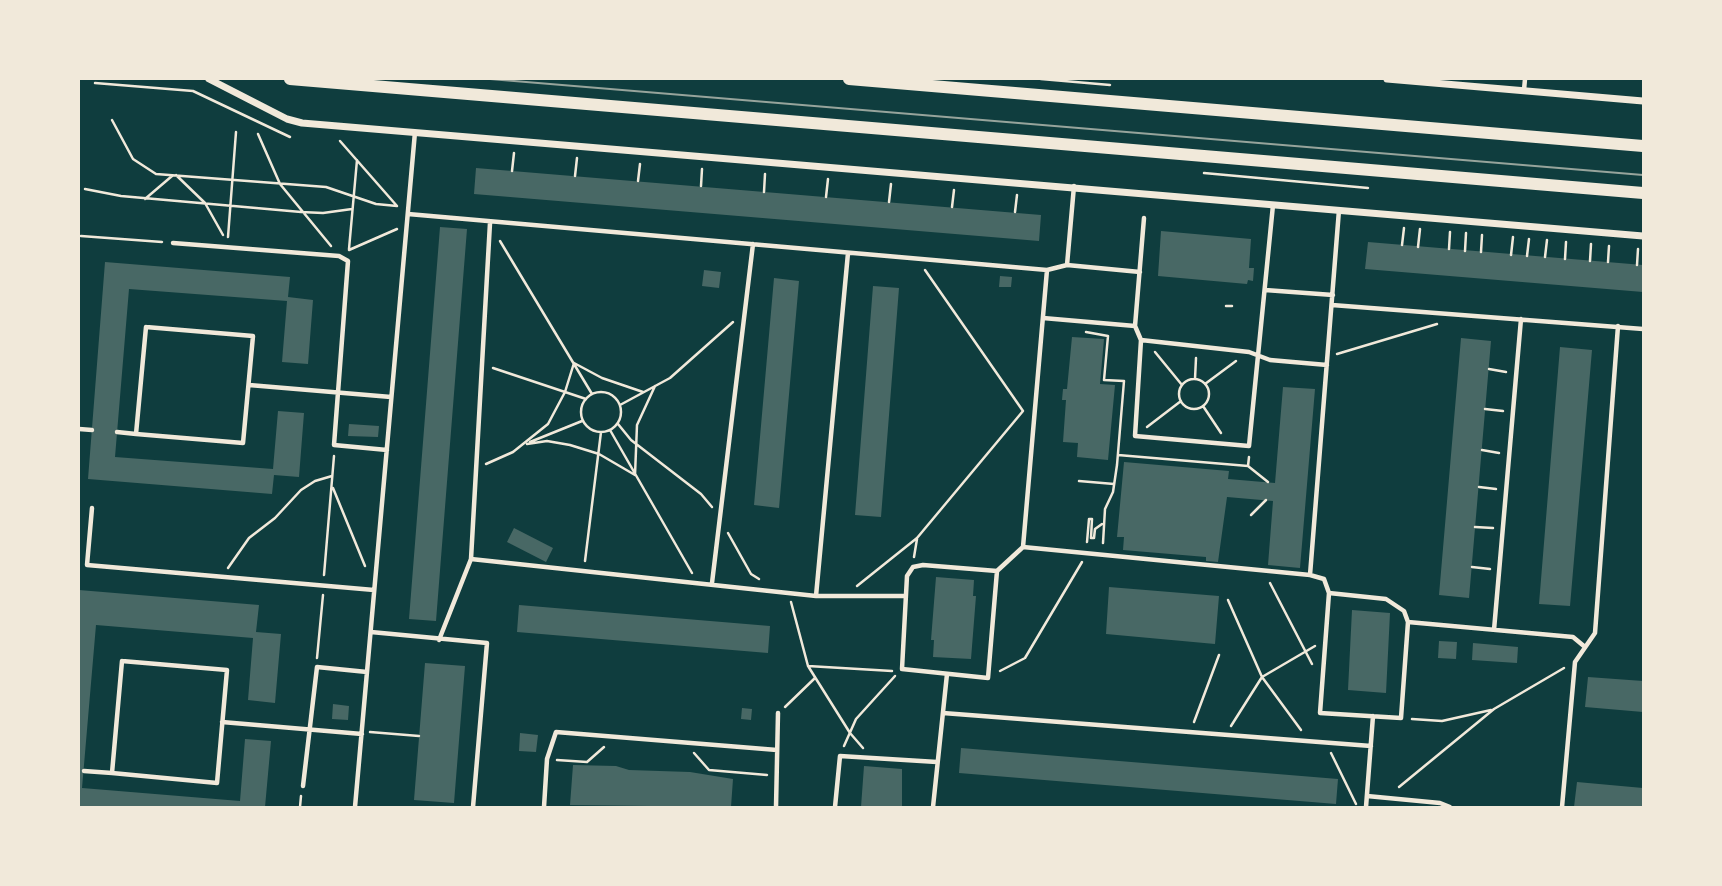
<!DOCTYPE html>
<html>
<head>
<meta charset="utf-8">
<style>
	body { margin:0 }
	#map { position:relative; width:1722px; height:886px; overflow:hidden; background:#0f3d3e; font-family:"PT Sans Narrow",sans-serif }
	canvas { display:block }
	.frame { position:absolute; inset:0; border:80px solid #f1e9da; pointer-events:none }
</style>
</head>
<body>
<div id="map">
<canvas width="1722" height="886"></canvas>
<div class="frame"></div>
</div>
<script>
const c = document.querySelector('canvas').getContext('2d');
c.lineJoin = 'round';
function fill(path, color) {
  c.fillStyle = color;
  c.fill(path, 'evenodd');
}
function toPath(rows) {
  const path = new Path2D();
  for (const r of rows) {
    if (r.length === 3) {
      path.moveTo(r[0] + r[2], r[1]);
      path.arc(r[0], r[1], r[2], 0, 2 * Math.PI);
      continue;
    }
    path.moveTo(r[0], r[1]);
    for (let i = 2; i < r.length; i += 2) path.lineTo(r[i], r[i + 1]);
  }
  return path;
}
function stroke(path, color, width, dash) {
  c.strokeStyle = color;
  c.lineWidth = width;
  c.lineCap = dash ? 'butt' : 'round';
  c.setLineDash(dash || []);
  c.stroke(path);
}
fill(toPath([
	[476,168,1041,215,1039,241,474,194],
	[440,227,467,229,436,621,409,619],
	[1161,231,1251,239,1249,268,1254,268,1253,281,1248,280,1247,284,1158,276],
	[1368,242,1643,265,1643,292,1365,269],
	[105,262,290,277,288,297,313,300,308,364,282,362,287,301,129,289,115,457,273,469,278,411,304,413,299,477,274,475,272,494,88,479],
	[704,270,721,272,719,288,702,286],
	[1000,276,1012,277,1011,287,999,287],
	[774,278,799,281,779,508,754,505],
	[873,286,899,288,881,517,855,515],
	[1072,337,1104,339,1100,384,1115,385,1108,460,1077,457,1078,443,1063,442,1066,400,1062,400,1063,389,1067,389],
	[1461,338,1491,341,1469,598,1439,595],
	[1560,347,1592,350,1570,606,1539,604],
	[1283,387,1315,389,1300,568,1268,565,1273,501,1227,497,1218,562,1206,561,1206,557,1123,550,1124,537,1117,537,1124,462,1229,471,1228,479,1275,483],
	[349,424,379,426,378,437,348,436],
	[514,528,553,548,546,562,507,542],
	[936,577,974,580,973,596,976,596,971,659,933,657,934,640,931,640],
	[1109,587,1219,596,1215,644,1106,634],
	[79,590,259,605,256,632,281,634,275,703,248,700,253,638,96,625,82,788,240,801,245,739,271,741,265,807,79,807],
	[519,605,770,626,768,653,517,632],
	[1352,610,1390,613,1386,693,1348,690],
	[1439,641,1457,642,1456,659,1438,658],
	[1473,643,1518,647,1517,663,1472,660],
	[425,663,465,666,454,803,414,800],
	[1588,677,1643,681,1643,712,1585,707],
	[333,704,349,706,348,720,332,719],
	[742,708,752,709,751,720,741,719],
	[520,733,538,735,536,752,519,751],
	[961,748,1338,779,1336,804,959,773],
	[573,765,616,766,629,770,690,772,733,779,731,807,570,805],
	[864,766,902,769,902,807,861,807],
	[1577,782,1643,788,1643,807,1574,807]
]), '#486865');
stroke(toPath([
	[1041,79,1110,85],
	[95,83,193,91,290,137],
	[112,120,133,159,156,174,326,187,376,204,397,206],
	[258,134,280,184,331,246],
	[340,141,397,206],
	[512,171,514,153],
	[1204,173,1368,188],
	[176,175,205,203,223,235],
	[575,176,577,158],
	[638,181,640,164],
	[701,186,702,169],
	[85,189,121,196,301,212,323,213,352,209],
	[764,192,765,174],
	[826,197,828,179],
	[145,199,172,176],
	[889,202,891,184],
	[952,207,954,190],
	[1015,212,1017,195],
	[81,236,162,242],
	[228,237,236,132],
	[500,241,592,394],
	[1402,245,1404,228],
	[1418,247,1420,229],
	[349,249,357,160],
	[1449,249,1450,232],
	[349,250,397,229],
	[1465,251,1466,233],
	[1481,252,1482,235],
	[1511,255,1513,237],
	[1527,256,1529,239],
	[1545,257,1547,240],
	[1565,259,1566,242],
	[1590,261,1591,244],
	[1608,262,1609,246],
	[1637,265,1638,249],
	[1226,306,1232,306],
	[1086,332,1108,336,1104,380,1124,381,1117,465,1113,492,1105,509,1103,543],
	[1155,352,1182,385],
	[1337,354,1437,324],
	[493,368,586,399],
	[1489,369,1506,372],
	[1195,379,1196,358],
	[1194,394,15],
	[1205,384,1236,361],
	[601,412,20],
	[620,405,670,378,733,322],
	[1203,406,1221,433],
	[1485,409,1503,411],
	[618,424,631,440,701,494,712,507],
	[1147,427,1181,401],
	[610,430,692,573],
	[530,442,582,421],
	[527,444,547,441,570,445,599,454,635,475,637,425,655,386],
	[1482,450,1499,453],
	[1118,455,1248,466],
	[1249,457,1248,466,1268,482],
	[486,464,513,452,548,424,565,392,574,363,602,378,643,392],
	[1079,481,1114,484],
	[1479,487,1496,489],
	[333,488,365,566],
	[1251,515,1266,500],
	[1475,527,1493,528],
	[728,533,751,574,759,579],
	[1087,542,1089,519,1092,519,1091,538,1094,538,1095,529,1102,524],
	[914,557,917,539],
	[585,561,601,432],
	[1472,567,1490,569],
	[228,568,249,538,275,518,301,490,315,481,332,476],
	[324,575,334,456],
	[1270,583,1312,664],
	[857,586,917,538,1023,411,925,270],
	[1228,600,1262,677,1301,730],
	[791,602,808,666,850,733,863,748],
	[317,658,323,595],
	[808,666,892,671],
	[1000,671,1025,658,1082,562],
	[785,707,815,678],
	[1412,719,1442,721,1491,710],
	[1194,722,1219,655],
	[1231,726,1262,677,1315,646],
	[370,732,419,736],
	[844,746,856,719,895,676],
	[694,753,709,770,767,775],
	[1331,753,1356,804],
	[557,760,587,762,604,747],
	[1399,787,1494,709,1564,668],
	[300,807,301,796]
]), '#f1e9da', 2.5);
stroke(toPath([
	[1524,90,1525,79],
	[408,214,1047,270,1067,265,1140,272],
	[1144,218,1135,326,1141,340,1135,436,1249,446,1273,205],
	[173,243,339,256,348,261,334,445,387,450],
	[1067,265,1074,186],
	[1265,290,1333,295],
	[1332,305,1643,329],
	[1043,318,1135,326],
	[146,327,253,336,243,443,136,434,146,327],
	[1141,340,1249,352,1270,360,1327,365],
	[249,385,391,397],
	[79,429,92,430],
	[117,432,136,434],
	[92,508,87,565,374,590],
	[1023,547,1047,270],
	[471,559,816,596,905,596],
	[997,571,988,678,902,669,907,576,913,567,923,565,997,571,1023,547,1310,575],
	[712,583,753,244],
	[1329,593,1386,599,1404,611,1408,622,1401,718,1320,713,1329,593,1324,579,1310,575,1339,210],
	[816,596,848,253],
	[1408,622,1573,637,1585,647],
	[1494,630,1521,319],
	[371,632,487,643,473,807],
	[439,640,471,559,490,223],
	[122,661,227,670,217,783,112,773,122,661],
	[943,713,1371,746],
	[222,722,362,734],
	[84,771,112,773],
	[303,786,317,667,367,672],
	[1367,796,1440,803,1450,807],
	[355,807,415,132],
	[544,807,547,759,556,732,777,750],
	[776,807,778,713],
	[835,807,840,756,937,762],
	[933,807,947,674],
	[1366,807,1373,716],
	[1562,807,1575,662,1595,633,1618,326]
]), '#f1e9da', 4.5);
stroke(toPath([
	[209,79,287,119,302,123,1643,236],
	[1387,79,1643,101]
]), '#f1e9da', 7);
stroke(toPath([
	[290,79,1643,193],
	[849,79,1643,146]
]), '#f1e9da', 12);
stroke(toPath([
	[490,79,1643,175]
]), '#97a49c', 2);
</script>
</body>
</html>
